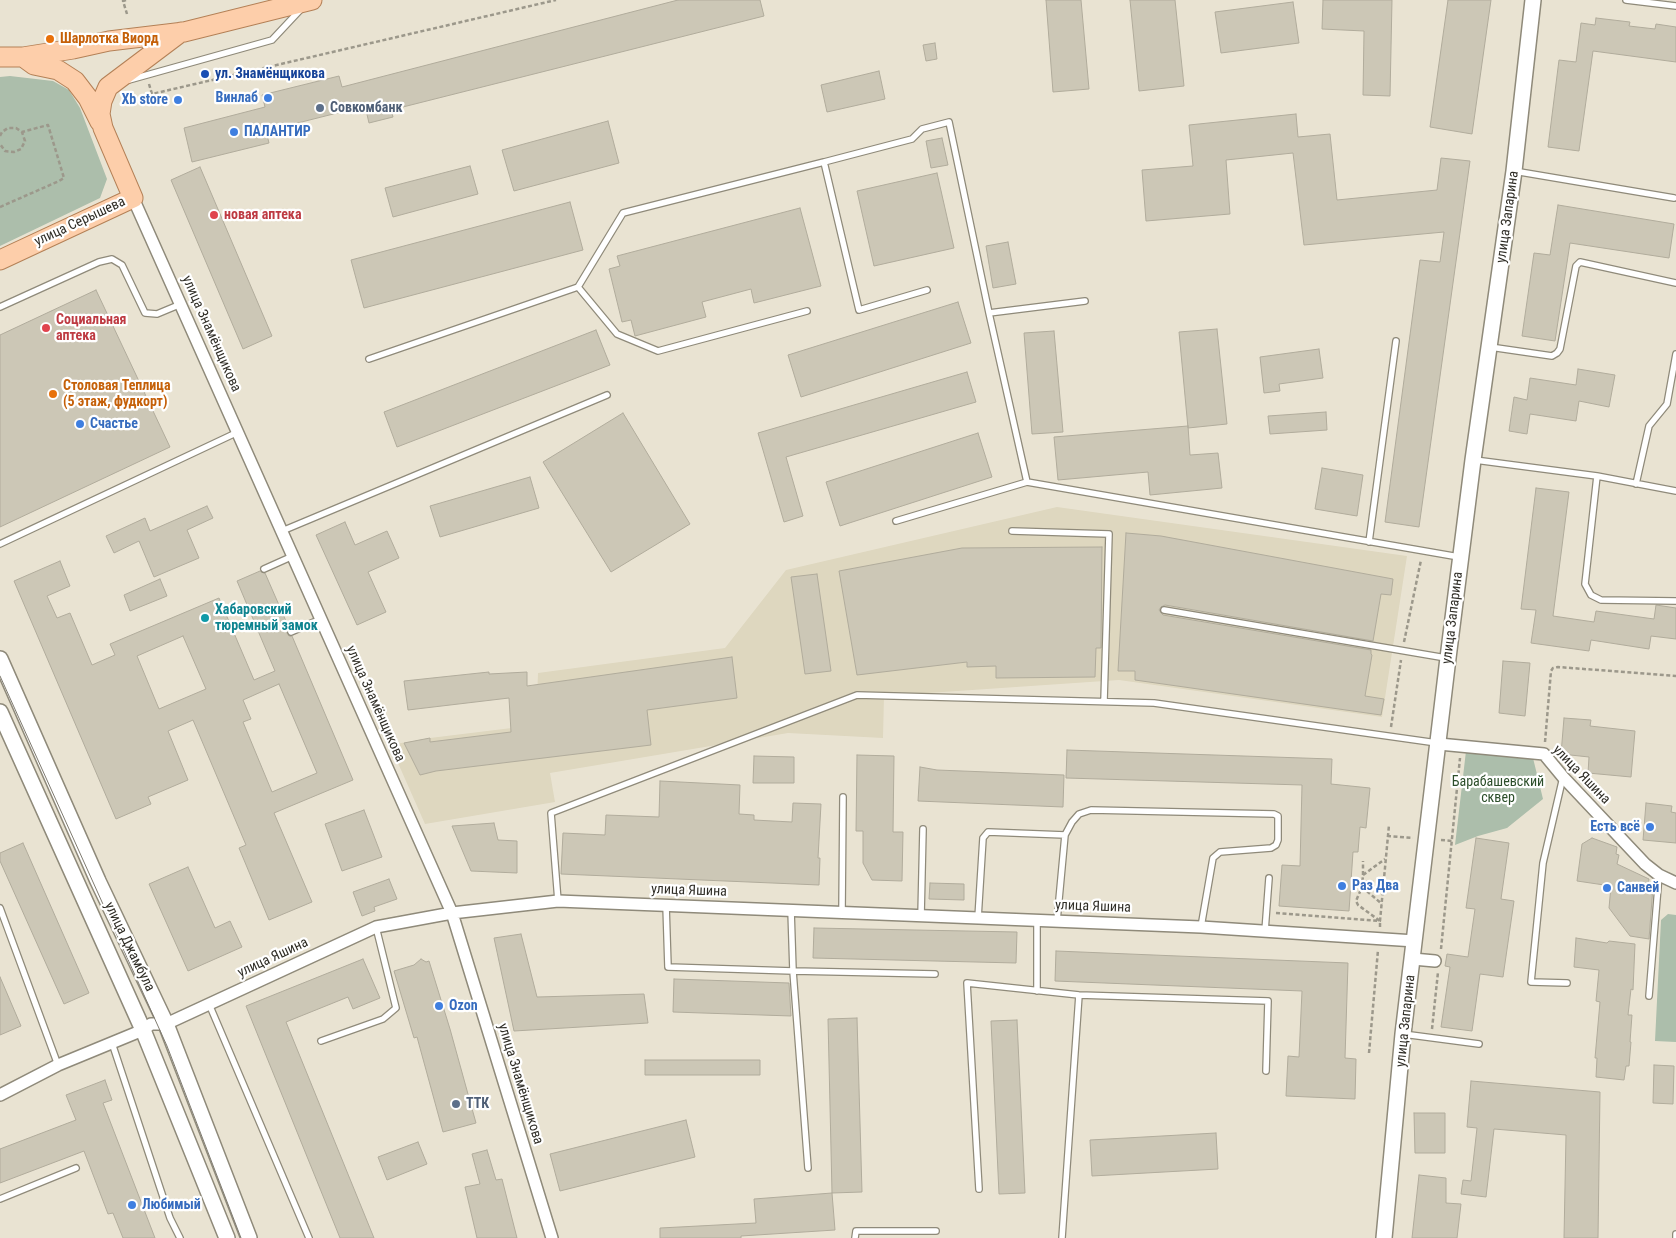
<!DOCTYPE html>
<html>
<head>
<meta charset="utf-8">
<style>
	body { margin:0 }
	canvas { display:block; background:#e9e3d2 }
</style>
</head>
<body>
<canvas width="1676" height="1238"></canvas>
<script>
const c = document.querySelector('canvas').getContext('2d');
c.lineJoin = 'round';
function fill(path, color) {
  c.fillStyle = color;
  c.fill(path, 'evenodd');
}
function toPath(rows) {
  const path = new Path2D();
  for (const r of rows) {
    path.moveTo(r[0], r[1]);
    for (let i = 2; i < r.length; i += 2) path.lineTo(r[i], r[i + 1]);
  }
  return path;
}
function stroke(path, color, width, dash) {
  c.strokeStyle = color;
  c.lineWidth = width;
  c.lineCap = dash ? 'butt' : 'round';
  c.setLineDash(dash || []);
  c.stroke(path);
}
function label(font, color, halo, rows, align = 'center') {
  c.font = font + ' "Roboto Condensed",sans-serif';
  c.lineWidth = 4.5;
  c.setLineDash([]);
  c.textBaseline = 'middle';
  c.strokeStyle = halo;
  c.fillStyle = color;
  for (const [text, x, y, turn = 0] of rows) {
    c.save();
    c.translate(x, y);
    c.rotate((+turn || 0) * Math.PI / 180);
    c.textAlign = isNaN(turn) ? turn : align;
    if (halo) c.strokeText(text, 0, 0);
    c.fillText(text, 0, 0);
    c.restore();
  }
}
fill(toPath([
	[1057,507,1407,556,1382,717,1119,680,884,696,883,738,788,733,550,773,555,802,425,824,390,745,430,738,536,725,538,673,725,648,786,570]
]), '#ded7bf');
fill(toPath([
	[10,76,53,81,69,90,80,108,107,179,100,198,0,246,0,77],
	[1466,751,1533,758,1543,799,1507,828,1478,836,1455,845],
	[1668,914,1676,915,1676,1042,1655,1041,1661,920]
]), '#acbeab');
const building = toPath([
	[678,0,760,0,764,16,391,110,393,117,369,123,365,106,266,131,269,143,192,162,184,128,265,107,262,95,339,76,342,87,678,0],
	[1046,0,1081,0,1089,89,1053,92,1046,0],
	[1130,0,1175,0,1184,86,1139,91,1130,0],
	[1323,0,1392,0,1390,96,1363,95,1364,31,1322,29,1323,0],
	[1448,0,1491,0,1472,134,1430,127,1448,0],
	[1293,2,1299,43,1221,53,1215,12,1293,2],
	[1596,18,1630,22,1629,26,1655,29,1656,24,1676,27,1676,62,1593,51,1579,151,1548,147,1559,60,1576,62,1581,23,1595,25,1596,18],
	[935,43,937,59,926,61,923,45,935,43],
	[879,71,885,99,827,112,821,85,879,71],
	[1296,114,1298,137,1330,134,1337,200,1437,190,1441,158,1470,161,1419,527,1385,522,1420,260,1440,262,1444,232,1304,245,1293,153,1226,160,1230,214,1146,221,1142,170,1193,166,1189,125,1296,114],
	[608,121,619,163,514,191,502,150,608,121],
	[942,138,948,165,931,168,926,141,942,138],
	[470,166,478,194,393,217,385,188,470,166],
	[200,167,272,336,243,349,171,180,200,167],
	[937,173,954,248,874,266,857,191,937,173],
	[570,202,583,250,364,308,351,260,570,202],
	[1558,205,1674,224,1669,258,1570,243,1555,341,1522,336,1534,253,1550,255,1558,205],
	[800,208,821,286,754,303,751,289,702,302,706,317,635,336,631,320,622,322,609,269,620,266,617,256,800,208],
	[1008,242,1016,284,993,288,986,246,1008,242],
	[96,290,170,447,0,527,0,335,96,290],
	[958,302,971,343,801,397,788,355,958,302],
	[1217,329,1227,424,1188,428,1179,332,1217,329],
	[596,330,610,365,397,447,384,412,596,330],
	[1054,331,1063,432,1032,434,1024,333,1054,331],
	[1319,349,1323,378,1279,384,1280,391,1264,393,1260,357,1319,349],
	[1578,369,1615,375,1609,407,1579,401,1576,421,1530,414,1527,434,1509,431,1514,397,1527,400,1530,378,1576,385,1578,369],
	[967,372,976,402,786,457,803,516,784,522,758,433,967,372],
	[1326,412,1327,430,1270,434,1268,416,1326,412],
	[623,413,690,524,611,572,543,462,623,413],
	[1188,426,1190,455,1218,453,1222,488,1150,495,1148,472,1058,480,1054,437,1188,426],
	[978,433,992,477,840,526,826,482,978,433],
	[1322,468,1363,475,1357,516,1315,509,1322,468],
	[530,477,539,508,440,537,430,506,530,477],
	[1536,488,1569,492,1553,616,1594,622,1596,611,1654,619,1656,605,1676,608,1676,639,1651,636,1649,649,1591,640,1589,651,1531,643,1536,610,1521,609,1536,488],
	[207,506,213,518,187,530,199,558,154,577,139,541,114,553,106,536,145,518,150,531,207,506],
	[345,522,355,545,387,531,399,558,368,572,386,612,357,625,316,535,345,522],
	[1126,533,1161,536,1393,579,1391,595,1381,594,1373,641,1165,605,1161,607,1159,610,1163,615,1371,650,1371,654,1372,655,1365,696,1384,699,1381,715,1135,680,1135,671,1118,671,1126,533],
	[1102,547,1101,648,1096,648,1095,677,996,678,996,666,967,667,967,662,857,675,839,571,962,548,1102,547],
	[60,561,70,586,47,596,57,618,70,613,92,665,115,655,110,644,219,598,254,680,275,671,237,581,260,571,265,573,289,628,287,633,289,636,292,636,353,780,274,813,312,902,269,920,239,848,246,845,193,720,168,731,188,780,148,797,151,804,116,819,14,581,60,561],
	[183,636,206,689,159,709,137,656,183,636],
	[279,684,317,773,272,792,243,722,251,719,243,700,279,684],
	[817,574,831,671,805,674,791,577,817,574],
	[160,579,167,596,130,611,124,595,160,579],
	[732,657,737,698,647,710,651,745,436,771,420,775,404,743,430,738,430,742,511,732,509,698,408,710,404,681,489,672,489,674,527,672,527,686,732,657],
	[1503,661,1530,663,1525,716,1499,713,1503,661],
	[1564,718,1591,720,1590,726,1635,731,1631,777,1588,773,1589,757,1561,754,1564,718],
	[1067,750,1332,759,1331,784,1370,788,1366,828,1360,827,1358,852,1353,852,1349,911,1279,906,1282,865,1300,866,1302,785,1066,778,1067,750],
	[857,755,894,756,893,832,903,832,902,881,872,880,863,863,863,831,856,831,857,755],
	[754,756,794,757,794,783,753,783,754,756],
	[920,767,937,770,1064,775,1063,807,918,801,920,767],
	[660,781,740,785,739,814,754,815,754,820,792,822,793,803,821,804,818,858,820,858,819,885,561,874,563,833,605,835,606,815,659,817,660,781],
	[1646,803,1672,806,1671,812,1676,813,1676,843,1643,840,1646,803],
	[364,810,382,857,342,871,325,824,364,810],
	[494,823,498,840,517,841,517,873,471,871,452,826,494,823],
	[1476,838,1509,843,1501,899,1514,901,1503,977,1480,974,1472,1031,1441,1027,1450,967,1445,966,1447,954,1468,957,1475,909,1466,908,1476,838],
	[1592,838,1617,847,1616,854,1619,855,1617,864,1649,879,1648,886,1653,887,1649,939,1630,936,1609,908,1611,886,1577,881,1582,844,1592,838],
	[23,843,89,993,64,1004,0,861,0,853,23,843],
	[188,867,215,928,230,921,242,947,188,971,149,884,188,867],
	[389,879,397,899,374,907,375,911,362,916,353,892,389,879],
	[930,883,964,884,964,900,929,899,930,883],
	[814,928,1017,932,1016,963,813,958,814,928],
	[521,934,537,997,644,994,648,1023,514,1031,494,938,521,934],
	[1576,938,1607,943,1609,941,1635,944,1633,990,1631,989,1628,1015,1632,1015,1630,1042,1631,1042,1629,1066,1626,1066,1624,1080,1596,1077,1597,1058,1595,1058,1600,1002,1596,1001,1599,970,1574,967,1576,938],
	[1056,951,1348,963,1345,1058,1356,1059,1355,1099,1286,1096,1288,1056,1299,1057,1302,991,1055,981,1056,951],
	[363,959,380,998,353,1009,348,997,286,1022,374,1238,340,1238,246,1006,363,959],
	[421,959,426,962,429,961,450,1029,476,1123,443,1132,417,1037,414,1038,394,971,414,965,421,959],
	[0,977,21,1026,0,1035,0,977],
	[674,979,789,983,791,1016,673,1012,674,979],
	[857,1018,862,1192,832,1193,828,1019,857,1018],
	[1017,1020,1025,1193,999,1194,991,1021,1017,1020],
	[645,1060,760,1060,760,1075,645,1075,645,1060],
	[1654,1065,1674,1066,1673,1104,1653,1103,1654,1065],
	[105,1080,112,1100,103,1103,155,1238,123,1238,113,1213,108,1214,84,1151,0,1183,0,1149,76,1120,66,1095,105,1080],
	[1471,1081,1600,1092,1598,1238,1564,1238,1566,1135,1494,1129,1486,1197,1461,1194,1463,1180,1471,1181,1477,1128,1467,1127,1471,1081],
	[1414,1113,1445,1113,1445,1153,1415,1153,1414,1113],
	[686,1120,695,1157,560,1191,550,1154,686,1120],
	[1216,1133,1218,1169,1092,1176,1090,1140,1216,1133],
	[418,1142,427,1164,387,1180,378,1157,418,1142],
	[487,1150,496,1180,502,1179,517,1238,477,1238,465,1187,480,1184,472,1154,487,1150],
	[1419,1175,1446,1178,1446,1203,1461,1204,1457,1238,1412,1238,1419,1175],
	[832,1193,835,1230,741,1236,741,1238,660,1238,660,1228,756,1223,754,1199,832,1193]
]);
fill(building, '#ccc7b6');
stroke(building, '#b1ac9c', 1);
const service = toPath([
	[1626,0,1676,6],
	[129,80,272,40,301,9],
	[1514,171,1674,198],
	[578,287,617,334,658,351,807,311],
	[927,290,859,310,824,162,912,139,922,129,949,122,989,313,1027,482,1459,557],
	[0,307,99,262,112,259,122,265,145,313,157,314,181,304],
	[989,313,1085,301],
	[1490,347,1552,356,1557,353,1560,349,1576,266,1580,262,1676,283],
	[369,359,578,287,623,213,824,162],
	[1475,460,1597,476,1676,491],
	[1597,476,1585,584,1591,595,1601,600,1676,601],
	[1636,484,1649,426,1667,404,1676,354],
	[896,521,1027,482],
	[282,531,607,395],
	[1012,531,1109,534,1104,701],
	[1369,542,1396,341],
	[0,544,238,432],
	[264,569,293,556],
	[1164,610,1446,658],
	[291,632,321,619],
	[1563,777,1543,863,1531,982,1567,983],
	[558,901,551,813,857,695,1154,703,1437,743],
	[666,905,668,967,793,971,808,1168],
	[0,908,58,1065],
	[791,910,793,971,935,974],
	[842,912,843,797],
	[921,916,923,829],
	[978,918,983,838,988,832,1065,835,1072,822,1079,814,1091,810,1274,814,1278,816,1278,840,1276,845,1271,848,1220,852,1213,858,1201,927],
	[1037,920,1037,991],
	[1057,921,1065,835],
	[1265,931,1269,878],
	[1649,996,1659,875],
	[209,1004,309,1238],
	[1403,1034,1479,1044],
	[321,1041,383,1019,396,1008,376,927],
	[112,1043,170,1218,180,1238],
	[979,1189,967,983,1079,995,1268,1001,1266,1071],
	[0,1199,76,1168],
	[855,1238,856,1231,936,1231],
	[1062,1238,1079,995],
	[1676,1238,1676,1234]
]);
const minor = toPath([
	[133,198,452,913,552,1238],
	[1439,744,1544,754,1563,777,1645,864,1659,875,1676,883],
	[1413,959,1435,961],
	[0,1095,58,1065,143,1030,151,1024,166,1024,376,927,452,913,558,901,1201,927,1415,941]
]);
const tertiary = toPath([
	[0,659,98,881,166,1024,249,1238],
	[0,712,143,1030,227,1238],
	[1384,1238,1403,1034,1448,658,1473,460,1514,171,1533,0]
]);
const primary = toPath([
	[0,57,23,57,73,49,109,41,184,32,312,0],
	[23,57,34,65,58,70,75,81,88,98,100,122],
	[0,260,133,198,103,128,100,114,102,101,108,87,181,32]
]);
stroke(service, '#8f8a7a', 8);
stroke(minor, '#8f8a7a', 14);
stroke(tertiary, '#8f8a7a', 18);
stroke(primary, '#b48157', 21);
stroke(toPath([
	[126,0,123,1,127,14],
	[149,84,152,94,556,0],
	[0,136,2,132,8,128,16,128,22,132,25,141,21,149,14,152,5,151,0,144],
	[0,207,59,181,64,178,48,125,22,132],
	[1404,642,1421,560],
	[1391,727,1401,660],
	[1545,742,1551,671,1553,668,1558,667,1676,676],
	[1387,836,1413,838],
	[1441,840,1452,841],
	[1363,875,1363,861],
	[1363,882,1384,882],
	[1362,887,1382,904],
	[1276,913,1380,921,1389,825],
	[1380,927,1380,921,1358,905,1356,901,1362,887,1363,875,1385,859],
	[1441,949,1460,758],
	[1432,1029,1438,972],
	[1369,1053,1378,950]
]), '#9c988b', 2.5, [4, 2.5]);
stroke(service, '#fff', 5.5);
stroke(minor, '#fff', 11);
stroke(tertiary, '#fff', 15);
stroke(primary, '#fdceaa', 19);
stroke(toPath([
	[0,676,167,1046,241,1238]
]), '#7f7b70', 1);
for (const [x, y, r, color] of [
	[50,39,5,"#e8710a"],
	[205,74,5,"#1a4fb4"],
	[268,98,5,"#3f7fe0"],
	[178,100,5,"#3f7fe0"],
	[320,108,5,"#5c6f8a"],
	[234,132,5,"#3f7fe0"],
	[214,215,5,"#e0444e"],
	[46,328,5,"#e0444e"],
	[53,394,5,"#e8710a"],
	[80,424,5,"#3f7fe0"],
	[205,618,5,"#0f9aa8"],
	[1650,827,5,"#3f7fe0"],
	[1342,886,5,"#3f7fe0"],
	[1607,888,5,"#3f7fe0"],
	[439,1006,5,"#3f7fe0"],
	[456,1104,5,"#5c6f8a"],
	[132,1205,5,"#3f7fe0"]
]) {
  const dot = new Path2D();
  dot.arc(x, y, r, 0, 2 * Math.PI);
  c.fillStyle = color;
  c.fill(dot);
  stroke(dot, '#fff', 2);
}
label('bold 14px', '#c56008', '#fff', [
	["Шарлотка Виорд",60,39],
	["Столовая Теплица",63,386],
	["(5 этаж, фудкорт)",63,402]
], 'left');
label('bold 14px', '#164399', '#fff', [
	["ул. Знамёнщикова",215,74]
], 'left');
label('bold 14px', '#366cbe', '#fff', [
	["Винлаб",258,98,"right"],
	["Xb store",168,100,"right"],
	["ПАЛАНТИР",244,132],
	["Счастье",90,424],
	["Есть всё",1640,827,"right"],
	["Раз Два",1352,886],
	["Санвей",1617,888],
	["Ozon",449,1006],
	["Любимый",142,1205]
], 'left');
label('bold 14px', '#4e5e75', '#fff', [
	["Совкомбанк",330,108],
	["ТТК",466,1104]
], 'left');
label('bold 14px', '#be3a42', '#fff', [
	["новая аптека",224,215],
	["Социальная",56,320],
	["аптека",56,336]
], 'left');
label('14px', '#2f2d26', '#fff', [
	["улица Запарина",1508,217,-82],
	["улица Серышева",80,222,-25],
	["улица Знамёнщикова",211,334,66],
	["улица Запарина",1453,618,-83],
	["улица Знамёнщикова",375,704,66],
	["улица Яшина",1581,775,46],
	["улица Яшина",689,891,2],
	["улица Яшина",1093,907,2],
	["улица Джамбула",129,947,64],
	["улица Яшина",273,958,-25],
	["улица Запарина",1406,1021,-84],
	["улица Знамёнщикова",520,1084,73]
]);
label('bold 14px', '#0d838f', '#fff', [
	["Хабаровский",215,610],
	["тюремный замок",215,626]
], 'left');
label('14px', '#2c4e2a', '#fff', [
	["Барабашевский",1498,782],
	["сквер",1498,798]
]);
</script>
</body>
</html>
